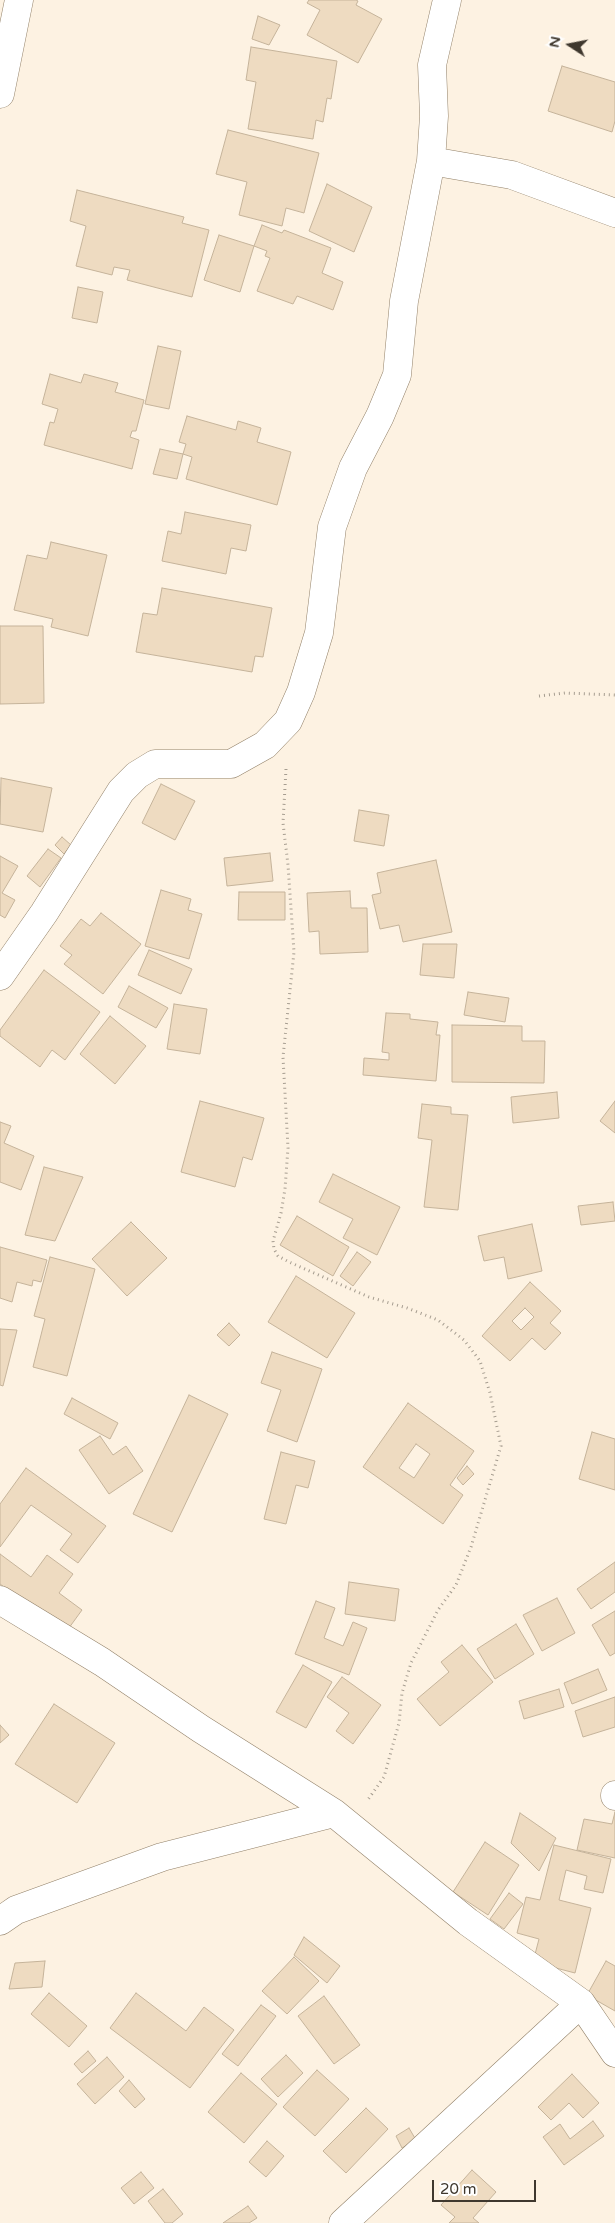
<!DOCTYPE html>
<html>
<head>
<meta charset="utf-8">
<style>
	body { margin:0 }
	#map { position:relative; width:615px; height:2223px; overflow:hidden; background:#fdf2e2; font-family:"Varela Round",sans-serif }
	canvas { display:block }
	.north { position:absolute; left:545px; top:20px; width:50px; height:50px; -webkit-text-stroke:4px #fff; paint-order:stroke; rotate:281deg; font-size:14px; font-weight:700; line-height:20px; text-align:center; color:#3f382e }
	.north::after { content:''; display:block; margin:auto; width:18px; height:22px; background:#3f382e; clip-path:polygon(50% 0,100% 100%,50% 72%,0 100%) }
	.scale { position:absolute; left:432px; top:2180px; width:104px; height:22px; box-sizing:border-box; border:2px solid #3f382e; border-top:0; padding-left:6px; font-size:15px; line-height:18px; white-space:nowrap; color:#3f382e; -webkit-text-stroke:4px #fff; paint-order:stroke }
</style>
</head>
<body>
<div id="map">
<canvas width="615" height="2223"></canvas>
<div class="north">N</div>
<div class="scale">20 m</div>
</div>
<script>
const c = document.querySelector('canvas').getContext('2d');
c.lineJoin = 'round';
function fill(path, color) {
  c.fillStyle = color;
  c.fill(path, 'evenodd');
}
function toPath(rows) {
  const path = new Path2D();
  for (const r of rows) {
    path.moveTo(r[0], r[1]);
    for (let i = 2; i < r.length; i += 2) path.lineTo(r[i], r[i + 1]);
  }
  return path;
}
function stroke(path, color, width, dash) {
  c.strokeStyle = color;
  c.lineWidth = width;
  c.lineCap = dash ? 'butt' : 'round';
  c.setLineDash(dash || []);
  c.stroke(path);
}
const building = toPath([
	[309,0,356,0,358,1,356,5,382,19,358,63,307,35,320,10,307,3,309,0],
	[258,16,280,25,269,45,252,39,258,16],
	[251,47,337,61,331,99,327,98,323,122,316,120,313,139,248,129,256,82,246,80,251,47],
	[562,66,615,82,615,121,612,132,548,111,562,66],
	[228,130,319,153,304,213,286,208,282,226,239,215,247,182,216,174,228,130],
	[327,184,372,207,354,252,309,231,327,184],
	[77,190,184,217,182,223,209,230,192,297,127,280,130,270,114,267,112,275,76,266,86,226,70,221,77,190],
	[262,225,282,233,284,230,331,248,322,273,343,282,333,310,297,296,293,304,257,291,270,258,265,256,267,251,254,246,262,225],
	[219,235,254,246,240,292,204,280,219,235],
	[78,287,103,292,97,323,72,318,78,287],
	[158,346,181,351,169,409,145,404,158,346],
	[50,374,81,383,84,374,118,383,115,392,144,400,136,431,132,431,130,437,139,440,132,469,44,445,50,422,54,423,58,409,42,404,50,374],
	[187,416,236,430,238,421,261,428,257,442,291,452,277,505,186,479,192,457,183,454,186,444,179,442,187,416],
	[160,449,183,454,177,479,153,474,160,449],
	[185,512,251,525,246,551,231,548,226,574,162,561,168,531,181,534,185,512],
	[51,542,107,555,88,636,51,627,53,619,14,610,27,555,47,559,51,542],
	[162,588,272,608,263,657,255,656,252,672,136,652,143,613,157,615,162,588],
	[0,626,43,626,44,703,0,704,0,626],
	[1,778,52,788,43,832,0,824,1,778],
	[161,784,195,801,175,840,142,823,161,784],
	[359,810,389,815,384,846,354,841,359,810],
	[62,837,71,845,64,854,55,845,62,837],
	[48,849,61,858,40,887,27,876,48,849],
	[270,853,273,881,227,886,224,858,270,853],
	[0,856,18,866,2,893,15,900,5,918,0,915,0,856],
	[436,860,452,932,403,942,399,925,380,929,372,895,381,893,377,873,436,860],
	[161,890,191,899,188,910,202,914,189,959,145,946,161,890],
	[350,891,351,908,367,908,368,952,320,954,319,931,309,932,307,893,350,891],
	[239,892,285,892,285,920,238,920,239,892],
	[101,913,141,944,103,994,64,964,72,955,60,946,81,919,90,926,101,913],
	[423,944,457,944,454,978,420,975,423,944],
	[149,950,192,969,181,994,138,975,149,950],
	[44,970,100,1012,65,1060,52,1050,40,1067,0,1036,0,1030,44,970],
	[129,986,168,1008,156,1028,118,1007,129,986],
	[468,992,509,998,505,1022,464,1015,468,992],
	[174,1004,207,1009,200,1054,167,1049,174,1004],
	[386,1013,410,1014,410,1019,438,1022,436,1035,440,1035,436,1081,363,1075,364,1058,389,1060,389,1053,382,1052,386,1013],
	[110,1016,146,1046,115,1084,80,1054,110,1016],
	[452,1025,522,1026,522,1041,545,1041,544,1083,452,1082,452,1025],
	[557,1092,559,1118,513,1123,511,1097,557,1092],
	[200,1101,264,1118,252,1160,243,1157,235,1187,181,1172,200,1101],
	[615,1101,615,1133,600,1121,615,1101],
	[422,1104,451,1107,451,1114,468,1115,458,1210,424,1207,432,1140,418,1138,422,1104],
	[0,1122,11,1126,4,1143,34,1156,21,1190,0,1182,0,1122],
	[44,1167,83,1177,55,1241,25,1235,44,1167],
	[333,1174,400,1207,377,1255,343,1238,353,1219,319,1202,333,1174],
	[613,1202,615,1221,581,1225,578,1206,613,1202],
	[297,1216,349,1247,333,1276,280,1245,297,1216],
	[131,1222,167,1258,127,1296,92,1259,131,1222],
	[532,1224,542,1271,508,1279,504,1257,484,1261,478,1236,532,1224],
	[0,1247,47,1260,41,1282,33,1280,32,1286,17,1282,12,1302,0,1298,0,1247],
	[357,1252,371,1262,353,1286,340,1276,357,1252],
	[50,1257,95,1269,67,1376,33,1367,45,1319,34,1316,50,1257],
	[296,1276,355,1313,327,1358,268,1322,296,1276],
	[530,1282,561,1311,550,1323,561,1333,545,1350,532,1338,510,1361,482,1336,530,1282],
	[525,1308,534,1317,521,1330,512,1321,525,1308],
	[229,1323,240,1335,229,1346,217,1335,229,1323],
	[0,1329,17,1330,3,1386,0,1385,0,1329],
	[272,1352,322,1369,297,1442,267,1431,281,1390,261,1383,272,1352],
	[189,1395,228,1414,172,1532,133,1514,189,1395],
	[72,1398,118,1423,110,1439,64,1414,72,1398],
	[408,1403,474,1451,450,1485,463,1495,443,1524,363,1467,408,1403],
	[416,1444,430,1454,414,1478,399,1468,416,1444],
	[592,1432,615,1439,615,1490,579,1479,592,1432],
	[100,1436,113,1455,126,1446,143,1471,109,1494,79,1450,100,1436],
	[281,1452,315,1461,308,1488,296,1485,286,1524,264,1519,281,1452],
	[467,1466,474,1474,463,1485,457,1478,467,1466],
	[26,1468,106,1526,78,1563,60,1550,72,1534,31,1505,0,1547,0,1504,26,1468],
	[0,1554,31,1577,47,1555,73,1574,59,1593,82,1610,66,1632,0,1584,0,1554],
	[615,1562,615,1592,591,1609,577,1589,615,1562],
	[349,1582,399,1589,395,1621,345,1614,349,1582],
	[557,1598,575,1633,542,1651,523,1615,557,1598],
	[316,1601,335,1608,324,1638,343,1646,353,1622,367,1628,349,1675,295,1654,316,1601],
	[615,1611,615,1653,610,1656,592,1625,615,1611],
	[516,1624,534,1654,495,1679,477,1649,516,1624],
	[462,1645,493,1682,440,1726,417,1699,449,1672,441,1662,462,1645],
	[303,1665,332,1682,306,1728,276,1712,303,1665],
	[598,1669,607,1690,572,1704,564,1683,598,1669],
	[342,1677,381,1705,353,1744,336,1731,349,1713,327,1697,342,1677],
	[559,1689,564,1707,524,1719,519,1701,559,1689],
	[615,1697,615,1727,583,1737,575,1711,615,1697],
	[54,1704,115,1743,77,1803,15,1764,54,1704],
	[0,1725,9,1735,0,1743,0,1725],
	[615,1812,615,1858,577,1850,584,1819,612,1824,615,1812],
	[520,1813,556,1838,539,1871,511,1843,520,1813],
	[485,1842,519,1865,488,1915,453,1892,485,1842],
	[554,1845,611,1859,603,1893,584,1889,587,1876,566,1870,559,1900,591,1908,575,1973,533,1962,539,1939,517,1933,526,1897,540,1900,554,1845],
	[509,1893,523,1904,504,1929,490,1919,509,1893],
	[304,1937,340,1966,327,1983,294,1955,304,1937],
	[294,1957,319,1981,287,2014,262,1991,294,1957],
	[45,1961,42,1987,9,1989,15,1963,45,1961],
	[606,1961,615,1966,615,2011,587,1995,606,1961],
	[49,1993,87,2026,69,2047,31,2014,49,1993],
	[136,1993,186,2031,204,2007,234,2030,190,2088,110,2028,136,1993],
	[324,1996,360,2045,334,2064,298,2016,324,1996],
	[261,2005,276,2016,238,2066,222,2054,261,2005],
	[88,2051,96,2061,82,2073,74,2064,88,2051],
	[286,2055,303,2073,278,2097,261,2079,286,2055],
	[107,2057,124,2077,95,2104,77,2084,107,2057],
	[317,2070,349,2099,315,2136,283,2107,317,2070],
	[241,2073,277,2104,244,2143,208,2112,241,2073],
	[572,2074,599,2103,583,2118,569,2103,551,2120,538,2107,572,2074],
	[129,2080,145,2099,135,2108,119,2091,129,2080],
	[366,2108,388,2129,346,2173,323,2151,366,2108],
	[593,2121,604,2136,564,2165,543,2137,560,2124,570,2139,593,2121],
	[409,2128,416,2140,402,2148,396,2136,409,2128],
	[267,2141,284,2156,266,2177,249,2162,267,2141],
	[472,2170,496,2192,473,2218,479,2223,449,2223,455,2217,441,2205,472,2170],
	[141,2172,154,2188,134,2204,121,2188,141,2172],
	[163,2189,183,2214,172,2223,165,2223,148,2201,163,2189],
	[248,2206,257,2218,249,2223,223,2223,248,2206]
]);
fill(building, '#eedbc1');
stroke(building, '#c5b39a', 1);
const street = toPath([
	[0,94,19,0],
	[431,161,512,175,615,213],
	[0,976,44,913,121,791,137,775,155,764,231,764,265,745,288,721,301,692,319,633,332,527,353,468,380,416,397,375,404,301,431,161,434,116,432,65,447,0],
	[0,1600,102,1662,201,1729,334,1813,468,1922,581,2003,615,2053],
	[615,1796,615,1795],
	[0,1921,16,1910,162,1857,334,1813],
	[343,2223,581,2003]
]);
stroke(street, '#928169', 29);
stroke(toPath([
	[539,696,565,693,615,695],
	[286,769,283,823,288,865,294,952,283,1057,288,1148,285,1189,281,1213,273,1241,274,1249,278,1256,289,1262,369,1297,407,1308,438,1320,464,1340,480,1361,490,1393,501,1446,471,1547,456,1585,438,1610,411,1663,402,1693,399,1723,384,1777,367,1801]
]), '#a69d90', 3, [1, 4]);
stroke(street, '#fff', 28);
</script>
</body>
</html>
